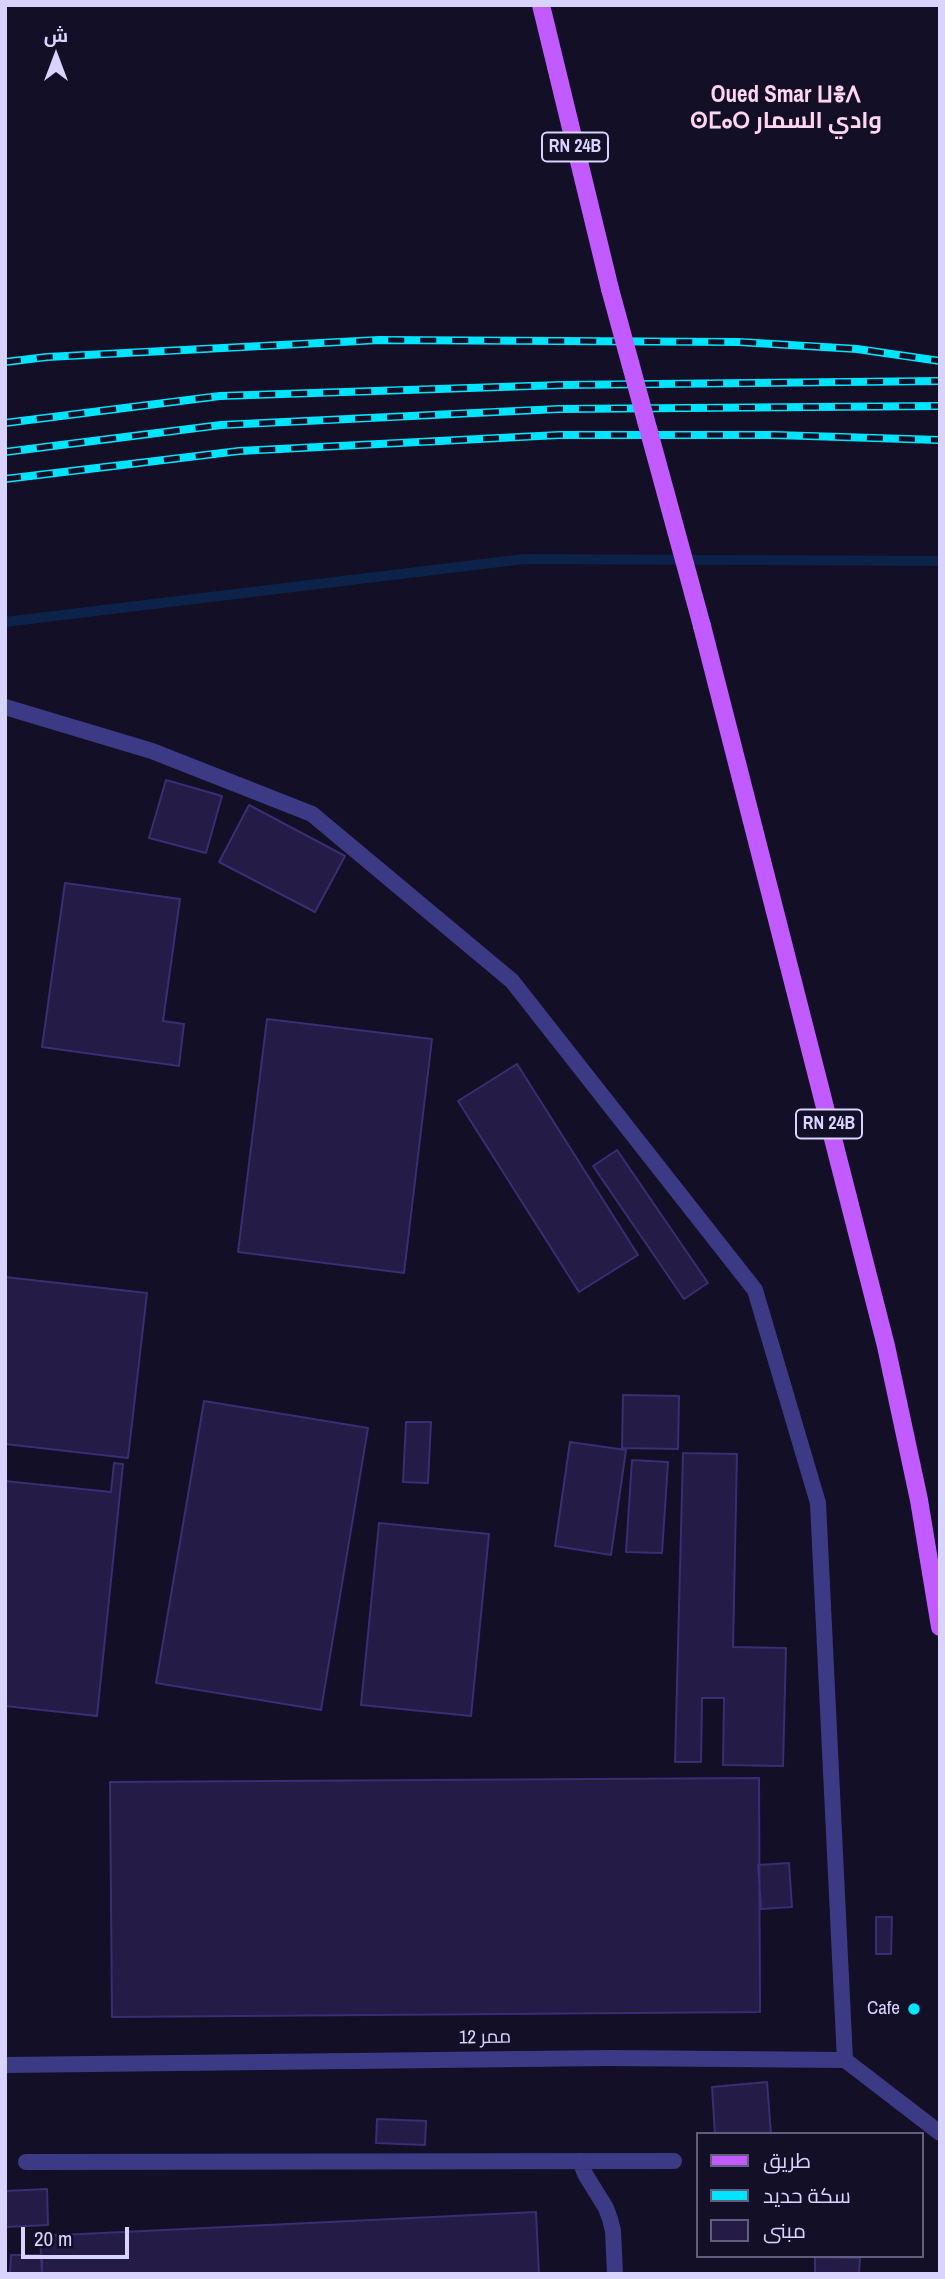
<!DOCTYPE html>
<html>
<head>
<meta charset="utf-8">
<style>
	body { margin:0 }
	#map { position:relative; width:945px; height:2279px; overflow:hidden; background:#130f26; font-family:"Archivo Narrow",Cairo,sans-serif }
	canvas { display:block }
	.frame { position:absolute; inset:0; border:7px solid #d9d4ff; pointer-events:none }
	.legend { position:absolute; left:696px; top:2132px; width:228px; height:126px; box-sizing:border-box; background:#130f26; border:2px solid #625e7d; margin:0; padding:9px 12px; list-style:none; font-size:21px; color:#d9d4ff }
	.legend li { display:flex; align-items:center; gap:14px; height:35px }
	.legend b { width:35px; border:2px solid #625e7d }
	.north { position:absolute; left:21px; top:21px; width:70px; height:70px; -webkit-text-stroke:5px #130f26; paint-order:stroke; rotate:0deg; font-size:19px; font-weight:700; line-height:28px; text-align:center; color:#d9d4ff }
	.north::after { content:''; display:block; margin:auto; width:24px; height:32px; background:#d9d4ff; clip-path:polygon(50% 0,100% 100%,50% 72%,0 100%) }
	.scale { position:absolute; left:21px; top:2227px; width:108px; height:32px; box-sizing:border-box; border:4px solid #d9d4ff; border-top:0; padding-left:9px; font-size:21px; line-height:24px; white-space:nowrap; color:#d9d4ff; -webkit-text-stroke:5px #130f26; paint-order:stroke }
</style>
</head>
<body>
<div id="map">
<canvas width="945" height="2279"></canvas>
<div class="frame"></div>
<ul class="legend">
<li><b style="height:9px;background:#c25bff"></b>طريق</li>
<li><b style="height:9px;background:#00e5ff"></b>سكة حديد</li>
<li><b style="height:19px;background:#241b47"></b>مبنى</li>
</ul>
<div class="north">ش</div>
<div class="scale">20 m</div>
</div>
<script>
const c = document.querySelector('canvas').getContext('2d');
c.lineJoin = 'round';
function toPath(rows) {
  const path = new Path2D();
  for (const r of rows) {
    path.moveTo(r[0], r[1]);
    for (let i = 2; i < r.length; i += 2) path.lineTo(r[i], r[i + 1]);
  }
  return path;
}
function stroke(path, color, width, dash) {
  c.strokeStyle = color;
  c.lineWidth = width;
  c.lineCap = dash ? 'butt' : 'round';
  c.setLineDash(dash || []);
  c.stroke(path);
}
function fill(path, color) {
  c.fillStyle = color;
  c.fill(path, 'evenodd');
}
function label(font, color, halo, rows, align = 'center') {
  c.font = font + ' "Archivo Narrow",Cairo,"Noto Sans Tifinagh",sans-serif';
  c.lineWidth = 5;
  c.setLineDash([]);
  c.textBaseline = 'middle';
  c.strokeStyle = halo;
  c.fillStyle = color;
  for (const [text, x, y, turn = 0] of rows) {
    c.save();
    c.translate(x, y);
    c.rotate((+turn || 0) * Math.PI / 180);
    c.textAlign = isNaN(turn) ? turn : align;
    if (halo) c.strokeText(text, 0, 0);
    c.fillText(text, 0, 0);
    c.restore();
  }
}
stroke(toPath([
	[5,622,524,559,940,561]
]), '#0c2248', 10);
const building = toPath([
	[166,780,222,796,206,853,149,838,166,780],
	[249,805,345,856,315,912,219,862,249,805],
	[65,883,180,899,163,1021,184,1024,179,1066,42,1047,65,883],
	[267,1019,432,1039,404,1273,238,1252,267,1019],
	[517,1064,638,1255,579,1292,458,1101,517,1064],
	[617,1150,708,1283,684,1299,593,1166,617,1150],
	[5,1277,147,1293,128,1458,5,1444,5,1277],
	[623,1395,679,1396,678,1449,622,1448,623,1395],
	[204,1401,368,1428,321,1710,156,1683,204,1401],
	[406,1422,431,1422,428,1483,403,1482,406,1422],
	[570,1442,626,1450,611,1555,555,1546,570,1442],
	[683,1453,737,1454,733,1647,786,1648,783,1766,723,1765,724,1698,702,1698,701,1762,675,1762,683,1453],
	[632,1460,668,1462,662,1553,626,1552,632,1460],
	[114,1463,123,1464,97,1716,5,1706,5,1481,111,1492,114,1463],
	[379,1523,489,1534,471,1716,361,1705,379,1523],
	[759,1778,760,2012,112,2017,110,1782,759,1778],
	[789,1863,792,1907,761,1909,758,1865,789,1863],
	[876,1917,892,1917,891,1954,876,1954,876,1917],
	[767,2082,771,2134,715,2134,712,2087,767,2082],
	[377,2119,426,2121,425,2145,376,2143,377,2119],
	[47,2189,48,2225,5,2227,5,2191,47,2189],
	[536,2212,539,2274,42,2274,40,2236,536,2212],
	[11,2255,42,2255,42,2274,10,2274,11,2255],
	[815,2257,860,2258,859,2274,815,2274,815,2257]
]);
fill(building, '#241b47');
stroke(building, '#3b2d73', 2);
stroke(toPath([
	[5,707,152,751,312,814,512,981,755,1290,818,1503,845,2060],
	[5,2065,609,2058,845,2060,940,2133],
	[580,2161,585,2174,606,2208,610,2219,613,2231,615,2274],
	[26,2162,674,2161]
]), '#3d3a85', 16);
stroke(toPath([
	[541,5,610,289],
	[702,626,886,1346,919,1500,940,1627]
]), '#c25bff', 18);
const rail = toPath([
	[5,362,47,357,379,340,739,342,857,349,940,361],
	[5,423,220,396,562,385,940,381],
	[5,452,221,425,559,409,940,406],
	[5,479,239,451,559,435,775,435,940,440]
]);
stroke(rail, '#00e5ff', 8);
stroke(rail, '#130f26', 5, [16]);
stroke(toPath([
	[610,289,702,626]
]), '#c25bff', 18);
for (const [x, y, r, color] of [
	[914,2009,7,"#00e5ff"]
]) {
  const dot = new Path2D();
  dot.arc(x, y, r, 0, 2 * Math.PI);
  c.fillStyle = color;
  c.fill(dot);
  stroke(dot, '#130f26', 2.5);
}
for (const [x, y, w] of [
	[575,147,66],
	[829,1124,66]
]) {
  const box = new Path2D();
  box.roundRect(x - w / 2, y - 14.5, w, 29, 5);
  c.fillStyle = '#130f26';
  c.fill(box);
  stroke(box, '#d9d4ff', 2);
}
label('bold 18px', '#d9d4ff', null, [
	["RN 24B",575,147],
	["RN 24B",829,1124]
]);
label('19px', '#d9d4ff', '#130f26', [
	["Cafe",900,2009]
], 'right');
label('19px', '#d9d4ff', '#130f26', [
	["ممر 12",485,2038,-1]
]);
label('bold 23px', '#ffd6f0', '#130f26', [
	["Oued Smar ⵡⴻⴷ",786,96],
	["ⵙⵎⴰⵔ وادي السمار",786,122]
]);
</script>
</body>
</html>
